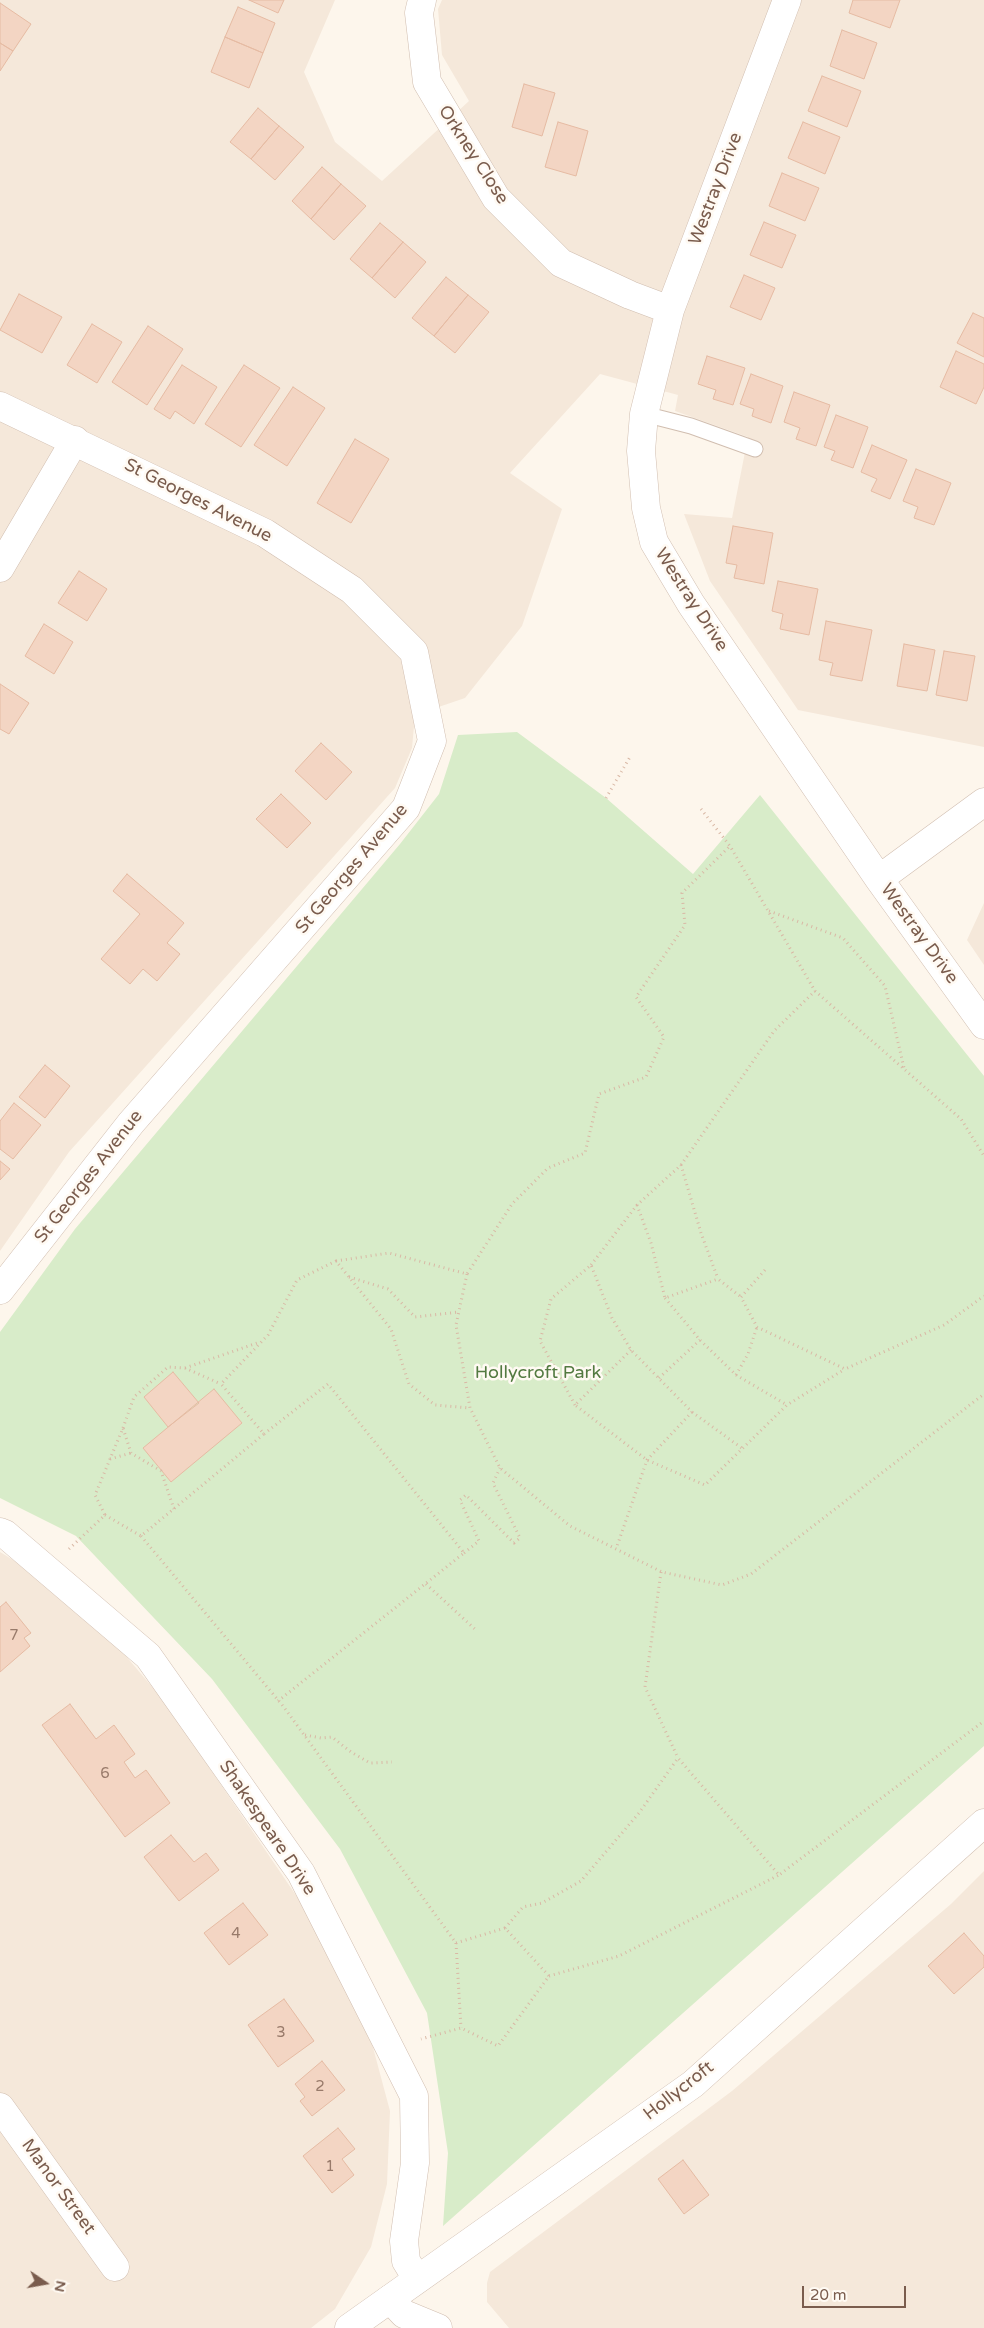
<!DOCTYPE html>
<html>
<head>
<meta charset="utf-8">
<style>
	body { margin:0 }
	#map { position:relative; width:984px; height:2328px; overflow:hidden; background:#fdf6ec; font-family:"Varela Round",sans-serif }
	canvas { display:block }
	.north { position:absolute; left:20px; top:2258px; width:50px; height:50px; -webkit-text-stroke:4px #fffaf3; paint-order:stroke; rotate:102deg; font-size:14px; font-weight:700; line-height:20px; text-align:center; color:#7a5c4d }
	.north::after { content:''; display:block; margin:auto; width:18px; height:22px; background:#7a5c4d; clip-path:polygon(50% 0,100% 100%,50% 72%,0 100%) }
	.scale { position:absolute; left:802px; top:2286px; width:104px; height:22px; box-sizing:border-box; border:2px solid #7a5c4d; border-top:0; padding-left:6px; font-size:15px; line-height:18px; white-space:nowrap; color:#7a5c4d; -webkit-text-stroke:4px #fffaf3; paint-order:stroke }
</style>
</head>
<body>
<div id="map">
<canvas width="984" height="2328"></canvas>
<div class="north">N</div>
<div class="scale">20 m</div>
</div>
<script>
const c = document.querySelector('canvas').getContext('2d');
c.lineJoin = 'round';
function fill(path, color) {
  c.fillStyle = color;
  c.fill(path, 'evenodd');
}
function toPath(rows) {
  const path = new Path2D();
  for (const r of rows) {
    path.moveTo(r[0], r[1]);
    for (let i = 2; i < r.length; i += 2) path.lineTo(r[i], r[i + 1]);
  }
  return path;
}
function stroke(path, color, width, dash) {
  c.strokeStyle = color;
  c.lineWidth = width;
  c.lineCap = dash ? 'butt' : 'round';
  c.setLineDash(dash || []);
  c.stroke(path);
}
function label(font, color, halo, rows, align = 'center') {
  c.font = font + ' "Varela Round",sans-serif';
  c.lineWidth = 5;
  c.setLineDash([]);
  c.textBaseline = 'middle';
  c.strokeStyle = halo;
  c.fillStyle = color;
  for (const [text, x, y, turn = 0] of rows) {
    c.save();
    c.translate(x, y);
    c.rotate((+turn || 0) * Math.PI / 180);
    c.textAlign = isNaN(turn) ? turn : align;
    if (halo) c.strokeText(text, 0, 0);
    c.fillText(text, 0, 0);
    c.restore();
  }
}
fill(toPath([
	[0,0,335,0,304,72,335,142,382,181,469,101,442,55,438,9,442,0,984,0,984,747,798,710,710,581,684,514,732,518,748,437,675,411,678,395,600,374,510,473,562,509,522,626,465,698,415,715,412,748,395,788,69,1152,0,1251],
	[984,903,984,965,967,940],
	[0,1552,41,1577,103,1629,164,1701,325,1938,371,2040,390,2111,387,2184,371,2247,335,2309,311,2328,0,2328],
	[984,1871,984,2328,509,2328,487,2302,487,2283,490,2272,732,2091,951,1904]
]), '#f5e8da');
fill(toPath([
	[517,732,606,798,693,874,760,795,984,1076,984,1746,443,2226,448,2153,427,2013,340,1849,212,1679,76,1536,0,1498,0,1332,75,1229,400,844,439,794,458,735]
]), '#d8ecc9');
const building = toPath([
	[249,0,284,0,278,13,249,0],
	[853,0,900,0,890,28,849,13,853,0],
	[0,3,31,24,13,51,0,43,0,3],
	[238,7,275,23,263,53,225,37,238,7],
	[842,30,877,43,864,79,830,66,842,30],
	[225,37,263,53,249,88,211,72,225,37],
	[0,43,13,51,0,71,0,43],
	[822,76,861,91,847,127,808,111,822,76],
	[524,84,555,93,542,136,512,127,524,84],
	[258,108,279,126,251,159,230,142,258,108],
	[558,122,588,131,576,176,545,167,558,122],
	[803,122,840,137,825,174,788,158,803,122],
	[279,126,304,147,275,180,251,159,279,126],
	[322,167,341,184,311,219,292,201,322,167],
	[782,173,819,188,805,221,769,206,782,173],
	[341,184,366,206,334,240,311,219,341,184],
	[764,222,796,235,782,268,750,255,764,222],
	[380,223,403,242,372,278,350,259,380,223],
	[403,242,426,262,395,298,372,278,403,242],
	[744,275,775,288,761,320,730,307,744,275],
	[446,277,468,295,434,336,412,318,446,277],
	[19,294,62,317,42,353,0,330,19,294],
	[468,295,489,312,455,353,434,336,468,295],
	[973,313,984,318,984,357,957,343,973,313],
	[92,324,122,342,97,383,67,365,92,324],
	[148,326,183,349,147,405,112,382,148,326],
	[956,351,984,364,984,387,976,404,940,387,956,351],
	[707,356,745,368,733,405,713,399,716,390,698,384,707,356],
	[182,365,217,387,194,424,175,411,170,419,154,409,182,365],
	[244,365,280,388,241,447,205,424,244,365],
	[751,374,783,386,771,423,752,416,754,409,740,404,751,374],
	[293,387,325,408,287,466,254,445,293,387],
	[794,392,830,405,816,446,796,439,800,428,784,422,794,392],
	[836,415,868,427,853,468,831,460,835,451,824,447,836,415],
	[355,439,389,459,351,523,317,503,355,439],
	[872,445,907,460,890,499,871,491,877,479,861,472,872,445],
	[916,469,951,483,934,525,914,518,918,507,903,501,916,469],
	[733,526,773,533,764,584,734,578,737,565,726,563,733,526],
	[79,571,107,589,87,621,58,603,79,571],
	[778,581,818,589,809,635,780,629,783,614,772,611,778,581],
	[826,621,872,630,862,681,830,675,833,663,819,660,826,621],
	[44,624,73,642,54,674,25,656,44,624],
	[904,644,935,650,927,691,897,686,904,644],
	[944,651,975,656,967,701,936,695,944,651],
	[0,684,29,703,9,734,0,729,0,684],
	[321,743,352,772,326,800,295,771,321,743],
	[281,794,311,823,287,848,256,819,281,794],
	[127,874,184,923,167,943,180,954,157,981,143,969,130,984,101,959,140,914,113,891,127,874],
	[45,1065,70,1086,45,1118,19,1097,45,1065],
	[14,1103,41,1125,13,1159,0,1149,0,1121,14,1103],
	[0,1161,10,1169,0,1180,0,1161],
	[173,1372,199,1403,168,1427,144,1397,173,1372],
	[214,1389,242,1423,171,1482,143,1448,214,1389],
	[6,1602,31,1633,24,1638,30,1646,0,1672,0,1607,6,1602],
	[70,1704,96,1739,114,1725,135,1754,124,1762,135,1778,146,1770,170,1803,125,1837,42,1725,70,1704],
	[171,1835,194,1862,206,1853,219,1870,179,1901,144,1857,171,1835],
	[243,1903,268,1935,229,1965,204,1933,243,1903],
	[964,1933,984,1956,984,1967,954,1994,928,1966,964,1933],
	[284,1999,314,2041,278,2067,248,2025,284,1999],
	[322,2061,345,2090,312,2116,300,2101,305,2097,295,2084,322,2061],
	[338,2128,355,2149,342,2159,354,2175,332,2193,303,2156,338,2128],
	[683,2160,709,2195,684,2214,658,2179,683,2160]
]);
fill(building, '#f3d5c3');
stroke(building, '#e6bba3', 1);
const service = toPath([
	[644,414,691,426,755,449]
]);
const minor = toPath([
	[422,0,419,13,427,82,496,198,561,263,630,295,670,310],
	[787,0,670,310,644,414,641,451,646,508,654,542,691,604,879,879,984,1025],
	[0,406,265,533,352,590,414,652,432,741,406,808,131,1123,0,1290],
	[0,568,75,440],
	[879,879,984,802],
	[0,1532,5,1534,148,1656,301,1873,414,2096,415,2163,404,2241,406,2261,417,2279],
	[0,2107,115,2267],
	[390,2299,404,2314,438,2328]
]);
const tertiary = toPath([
	[349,2328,693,2084,984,1823]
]);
stroke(service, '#d1beb0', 17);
stroke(minor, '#d1beb0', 29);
stroke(tertiary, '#d1beb0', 29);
stroke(toPath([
	[606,798,630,757],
	[701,809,730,846,815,991,961,1119,984,1156],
	[769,911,843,938,885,986,904,1068],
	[681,1165,774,1031,815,991],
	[637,1205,651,1243,665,1298,718,1279,741,1297],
	[336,1261,389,1253,467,1274,512,1204,548,1168,585,1153,599,1094,646,1077,664,1037,636,997,685,925,682,893,730,846],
	[591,1265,637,1205,681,1165,701,1233,718,1279],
	[765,1270,741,1297,757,1327,845,1369,944,1325,984,1296],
	[467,1274,456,1325,470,1408,500,1468,570,1526,662,1572,722,1585,751,1574,984,1394],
	[349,1277,388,1289,415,1317,459,1312],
	[665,1298,700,1340,736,1375,748,1354,757,1327],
	[631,1350,575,1405,647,1460,705,1485,787,1405,845,1369],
	[185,1368,260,1342],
	[736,1375,787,1405],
	[659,1378,700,1340],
	[575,1405,540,1341,551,1299,591,1265,612,1318,631,1350,692,1412,647,1460,616,1549],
	[692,1412,743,1449],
	[123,1428,134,1397,168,1367,185,1368,221,1384],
	[264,1434,328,1384,464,1553,278,1701],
	[110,1459,131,1453],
	[105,1515,141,1536,264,1434,221,1384,268,1335,297,1280,336,1261,391,1329,409,1384,435,1405,470,1408],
	[141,1536,283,1706,456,1943,505,1928,549,1976,498,2046,461,2028,421,2039],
	[69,1549,105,1515,95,1495,123,1428,131,1453,161,1471,174,1509],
	[464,1553,479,1541,460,1500,466,1495,514,1543,520,1538,493,1483,500,1468],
	[661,1572,645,1687,678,1758],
	[426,1584,477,1631],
	[305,1735,321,1738,332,1737,351,1752,370,1763,392,1762],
	[505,1928,523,1907,542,1903,581,1881,639,1813,678,1758,779,1875,984,1721],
	[456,1943,461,2028],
	[549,1976,619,1956,779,1875]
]), '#d9b8a5', 3, [1, 4]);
stroke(service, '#fff', 15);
stroke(minor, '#fff', 28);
stroke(tertiary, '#fff', 28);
label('15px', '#987a6a', null, [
	["7",14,1636],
	["6",105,1774],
	["4",236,1934],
	["3",281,2033],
	["2",320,2087],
	["1",330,2167]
]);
label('18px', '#7a5c4d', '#fffaf3', [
	["Orkney Close",473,155,57],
	["Westray Drive",716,189,-69],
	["St Georges Avenue",198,501,27],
	["Westray Drive",691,600,57],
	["St Georges Avenue",352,869,-50],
	["Westray Drive",919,934,54],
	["St Georges Avenue",89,1177,-52],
	["Shakespeare Drive",267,1828,56],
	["Hollycroft",679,2091,-38],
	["Manor Street",58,2187,54]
]);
label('18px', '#537a41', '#fffaf3', [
	["Hollycroft Park",538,1373]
]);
</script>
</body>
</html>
